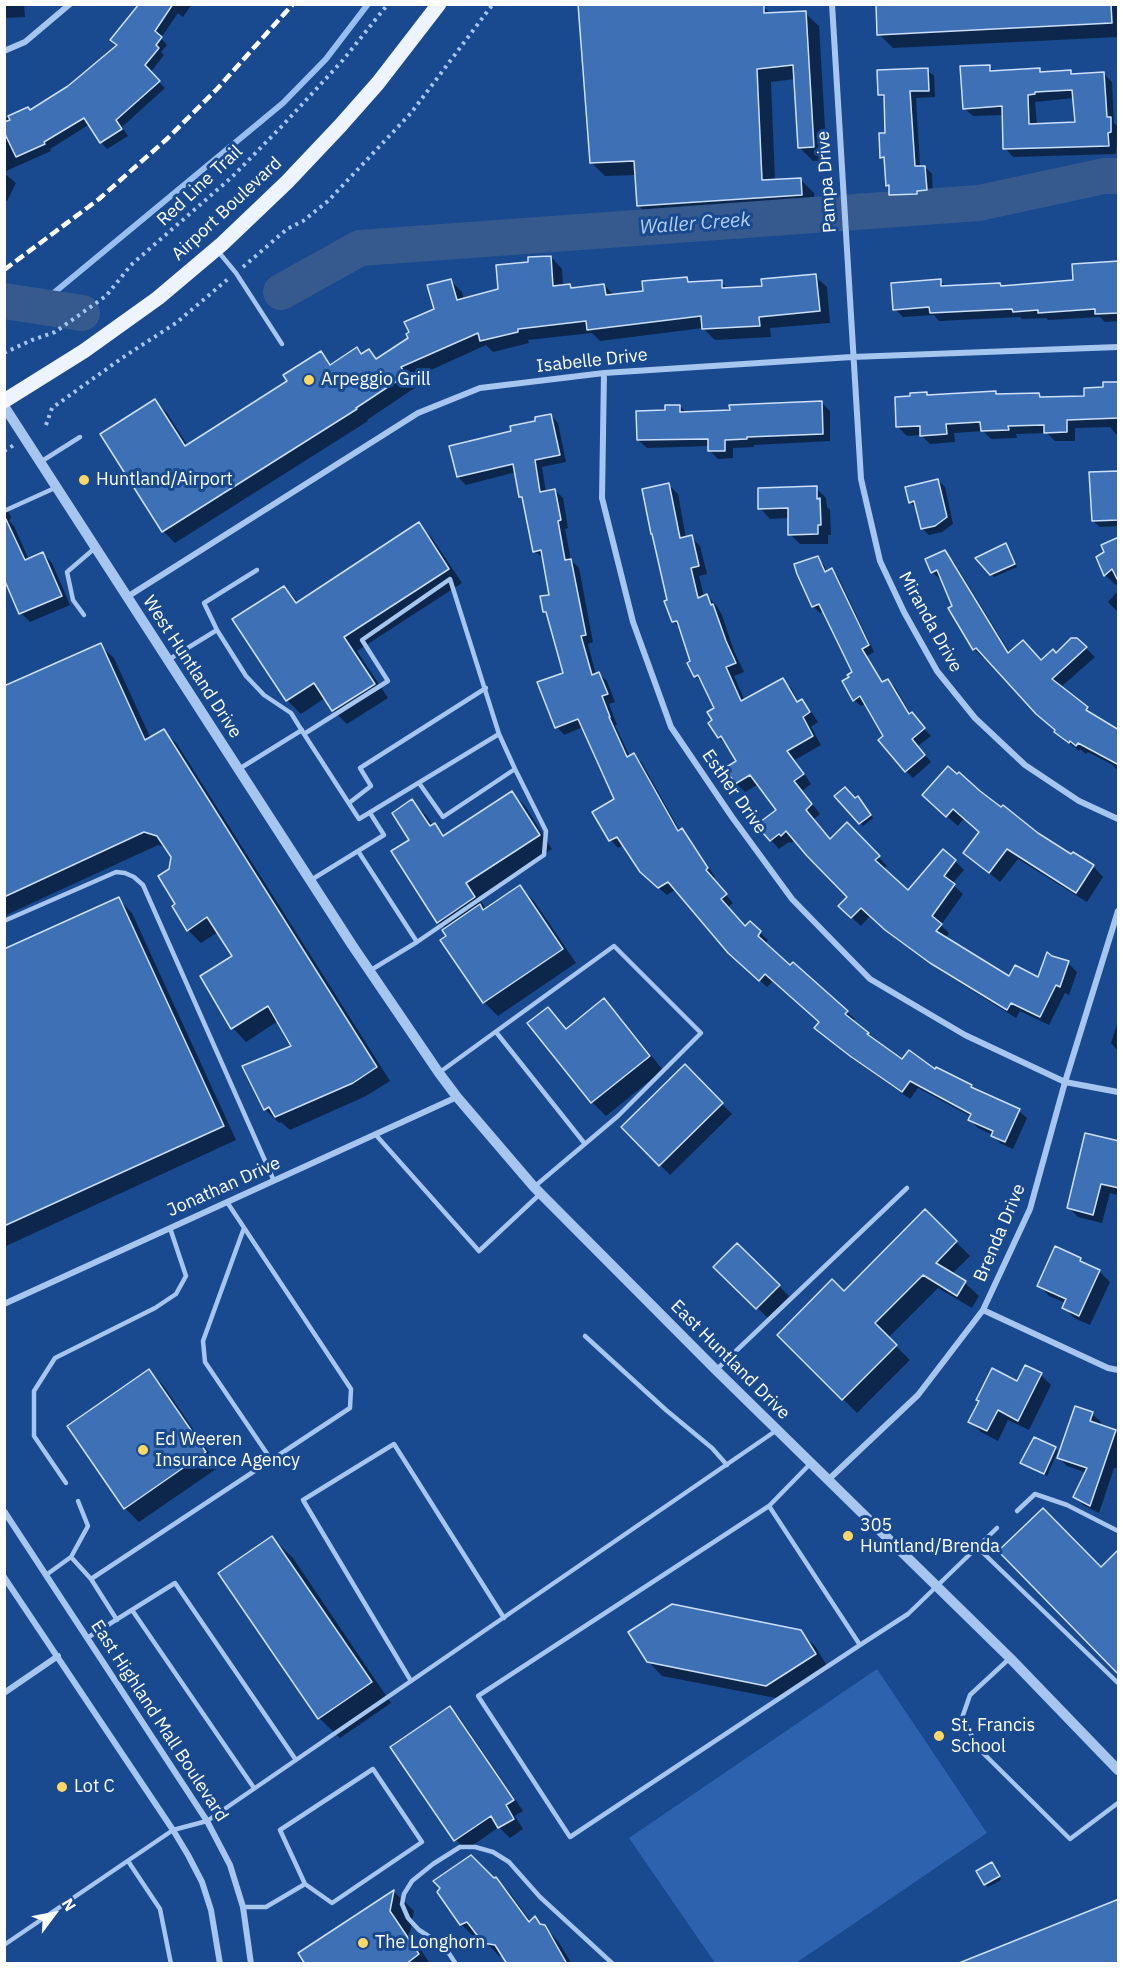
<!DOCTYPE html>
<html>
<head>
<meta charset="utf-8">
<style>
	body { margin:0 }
	#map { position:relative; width:1123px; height:1968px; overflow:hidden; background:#19498f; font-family:"IBM Plex Sans",sans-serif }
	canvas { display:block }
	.frame { position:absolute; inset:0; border:6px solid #fff; pointer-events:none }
	.north { position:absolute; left:24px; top:1884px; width:60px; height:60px; -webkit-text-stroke:4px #19498f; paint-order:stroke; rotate:58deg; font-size:16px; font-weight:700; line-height:24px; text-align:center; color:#fff }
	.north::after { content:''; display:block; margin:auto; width:21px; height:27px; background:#fff; clip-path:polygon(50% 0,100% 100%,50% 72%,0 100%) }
</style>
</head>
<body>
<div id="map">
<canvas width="1123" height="1968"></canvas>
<div class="frame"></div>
<div class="north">N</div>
</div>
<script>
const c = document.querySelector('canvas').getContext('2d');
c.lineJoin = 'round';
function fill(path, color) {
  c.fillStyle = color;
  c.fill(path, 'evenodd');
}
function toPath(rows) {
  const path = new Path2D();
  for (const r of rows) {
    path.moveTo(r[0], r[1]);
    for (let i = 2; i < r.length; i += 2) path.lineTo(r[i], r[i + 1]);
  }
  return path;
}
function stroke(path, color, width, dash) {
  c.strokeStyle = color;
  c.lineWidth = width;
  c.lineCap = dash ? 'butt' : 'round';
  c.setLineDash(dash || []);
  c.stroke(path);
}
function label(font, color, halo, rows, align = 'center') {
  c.font = font + ' "IBM Plex Sans",sans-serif';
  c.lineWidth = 6;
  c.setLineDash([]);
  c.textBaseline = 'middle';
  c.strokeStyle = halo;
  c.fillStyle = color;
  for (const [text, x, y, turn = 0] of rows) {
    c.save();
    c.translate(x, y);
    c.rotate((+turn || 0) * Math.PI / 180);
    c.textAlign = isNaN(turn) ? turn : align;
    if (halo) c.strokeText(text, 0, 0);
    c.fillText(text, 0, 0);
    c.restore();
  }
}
fill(toPath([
	[877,1669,987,1833,796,1963,715,1963,629,1838]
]), '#2c62ae');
fill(toPath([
	[4,4,24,4,25,17,4,18],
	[142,4,192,4,183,17,178,13,161,38,167,45,161,52,164,55,150,73,165,88,122,127,128,136,107,149,101,142,90,124,50,149,51,151,4,172,4,119,28,109,31,111,69,88,118,46],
	[877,4,1118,4,1118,37,893,48,879,34],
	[763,6,771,14,805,13,819,26,827,160,813,161,799,147,795,79,771,82,775,181,800,179,814,193,815,208,652,220,639,206,636,175,605,176,591,162],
	[989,66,995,72,1039,69,1043,73,1071,72,1074,75,1104,74,1112,82,1114,123,1118,127,1116,154,1013,157,1005,148,1003,115,973,116,964,108],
	[1074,98,1076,124,1037,125,1035,102],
	[927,70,934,76,935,97,916,98,920,167,925,167,932,174,933,197,923,197,923,200,898,201,891,195,890,188,887,185,886,161,882,157,887,134,886,100,879,94],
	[4,173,16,183,7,201,4,200],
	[551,257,562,269,563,286,570,285,573,289,604,285,614,295,644,292,687,278,691,283,721,282,728,289,764,288,815,276,827,287,830,323,770,328,771,337,715,340,703,328,600,341,592,333,528,340,529,343,493,352,486,345,411,379,416,387,367,420,368,421,175,543,163,531,102,435,155,401,167,413,188,446,289,382,321,353,332,365,357,349,363,355,369,351,377,360,410,339,435,310,450,280,462,292,464,300,500,291,529,263],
	[1118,270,1118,321,1105,322,1100,317,1048,320,1046,318,1022,319,1020,317,939,321,934,315,903,317,895,309,940,281,947,287,1000,285,1002,287,1075,282],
	[1118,383,1118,436,1110,427,1075,428,1075,441,1055,441,1047,433,1016,434,1017,438,991,439,983,431,954,433,955,442,930,444,921,435,907,436,898,427,926,393,929,396,995,393,998,395,1039,394,1043,398,1086,397],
	[821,402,830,411,830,441,754,445,754,447,733,448,733,458,718,459,710,451,709,446,647,448,638,440,666,412,680,406,687,413,731,412],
	[551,415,558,423,566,462,542,467,546,492,555,490,563,498,568,528,565,529,571,560,579,568,593,642,588,644,596,675,599,674,607,681,615,702,609,704,617,725,615,725,630,757,634,755,642,763,680,831,689,838,715,877,712,879,733,903,728,907,746,928,750,923,768,940,765,944,790,967,847,1012,855,1019,853,1022,875,1041,902,1061,935,1071,936,1069,971,1086,976,1091,1019,1111,1027,1118,1013,1149,1000,1143,993,1135,978,1128,970,1120,972,1117,918,1088,910,1099,860,1064,824,1036,820,1022,774,980,767,987,738,960,676,889,667,895,650,880,624,845,618,848,611,840,594,812,616,799,583,727,564,735,557,727,565,674,548,616,544,612,551,596,544,558,534,551,524,500,520,496,516,472,466,485,458,477,451,447,513,432],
	[1118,472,1118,526,1100,527,1093,521],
	[938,480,945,487,953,524,942,532,929,535,922,528,917,509,910,502],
	[669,485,678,494,686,538,691,537,700,546,707,574,699,576,704,597,707,596,716,605,722,615,734,651,744,672,734,676,745,701,782,679,791,688,799,703,802,701,810,710,818,722,811,727,821,745,795,760,811,784,802,791,820,814,814,819,831,840,847,825,887,866,883,869,908,892,944,851,955,861,964,870,952,884,963,894,941,925,949,933,946,938,1010,978,1039,979,1052,957,1068,963,1077,972,1069,995,1065,993,1049,1025,1020,1011,1016,1018,941,971,896,939,870,916,861,926,849,915,849,897,795,840,791,843,789,842,779,849,759,826,778,810,759,784,745,792,736,783,727,769,738,761,719,737,714,721,716,708,704,685,695,676,692,662,681,630,673,621,669,600],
	[816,488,826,498,827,507,830,510,831,535,828,535,828,544,800,544,790,534,789,518,770,519,760,508],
	[4,503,11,517,9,521,14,526,29,560,43,554,52,563,70,605,30,622,21,613,4,576],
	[418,524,432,538,462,583,357,651,388,698,347,724,333,710,325,698,301,714,287,700,284,587,299,603],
	[1118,539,1118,583,1116,585,1105,575,1106,553],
	[1006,545,1017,567,994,577,991,574],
	[944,552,954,562,1010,653,1041,662,1056,655,1076,639,1095,657,1061,687,1097,717,1118,732,1118,771,1113,765,1088,752,1086,754,1080,749,1079,751,1048,724,985,657,983,658,974,649,942,581,932,572],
	[817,558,824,565,827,572,832,570,838,577,874,652,867,656,884,683,888,680,895,687,911,715,931,736,918,746,931,762,913,778,906,771,866,703,861,706,854,700,851,677,854,672,824,611,820,613,813,606],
	[1118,591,1118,612,1108,602],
	[100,645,114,658,151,739,164,731,177,744,390,1081,366,1096,290,1130,281,1122,279,1123,266,1110,244,1067,293,1046,278,1021,246,1042,233,1028,202,977,234,956,218,932,201,943,188,930,177,905,170,870,172,856,167,847,158,845,4,916,4,688],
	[979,792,1037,834,1072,856,1093,866,1103,877,1087,902,1018,859,1000,882,965,853,981,832,964,818,958,826,934,805],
	[512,793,525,806,552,849,478,897,487,910,520,887,534,901,576,963,498,1016,484,1002,448,936,446,929,438,922,411,840,412,801,426,815,433,826,435,825,446,836],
	[836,797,861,800,873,818,863,826],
	[118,899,132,913,236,1140,4,1247,4,951],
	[604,1000,618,1014,663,1070,606,1116,592,1102,548,1009,567,1030],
	[1118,1021,1118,1051,1111,1043],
	[685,1067,732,1114,670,1175,623,1127],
	[1118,1143,1118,1195,1110,1193,1102,1223,1078,1217,1069,1208],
	[925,1211,970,1256,952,1274,965,1283,979,1296,972,1308,938,1288,888,1338,910,1360,857,1413,779,1335,844,1293],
	[737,1245,789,1296,768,1318,715,1267],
	[1080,1259,1086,1266,1099,1271,1110,1282,1090,1325,1074,1318,1064,1307,1066,1303,1049,1296,1039,1285],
	[149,1371,163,1385,219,1467,139,1522,125,1508],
	[1041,1375,1051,1385,1029,1430,1008,1420,998,1441,981,1432,970,1422,1018,1383],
	[1092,1414,1101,1422,1099,1426,1118,1433,1118,1468,1114,1468,1099,1513,1083,1505,1075,1496,1087,1473,1067,1466,1059,1458],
	[1055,1448,1058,1451,1047,1476,1022,1463],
	[272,1538,293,1558,391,1703,340,1738,319,1718],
	[800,1632,815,1646,829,1669,781,1699,662,1676,648,1661],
	[450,1708,460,1718,523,1811,515,1816,523,1829,510,1838,499,1827,466,1850,456,1840],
	[995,1867,1001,1880,988,1887,985,1884],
	[496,1878,510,1893,531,1922,535,1918,558,1941,572,1964,508,1964,505,1957,499,1956,480,1936,475,1938,461,1924],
	[394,1892,414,1911,410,1933,430,1964,307,1964,300,1954]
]), '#0007');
stroke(toPath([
	[38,306,283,103,326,59,368,4]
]), '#99bff1', 6);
stroke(toPath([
	[281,292,360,248,979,203,1104,176,1118,176],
	[4,301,82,313]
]), '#375a8e', 36);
const building = toPath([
	[139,4,173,4,155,31,162,37,156,45,159,48,145,65,160,81,116,120,122,129,100,143,84,118,44,142,45,144,16,157,4,132,4,122,10,120,8,116,28,107,30,110,68,86,117,45,110,40,139,4],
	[578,4,764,4,764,13,806,11,814,147,798,148,793,65,757,69,762,180,801,178,802,195,637,206,634,161,590,163,578,4],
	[876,4,1111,4,1112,23,877,35,876,4],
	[990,65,990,71,1040,68,1040,72,1071,70,1071,74,1104,72,1107,117,1111,117,1111,132,1108,133,1109,146,1003,149,1002,106,963,109,960,66,990,65],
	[1072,90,1075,122,1029,124,1028,95,1035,94,1035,92,1072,90],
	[928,68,929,91,910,91,915,166,925,166,927,190,917,191,917,194,889,195,889,185,886,186,884,157,880,158,879,133,885,133,884,95,878,95,877,70,928,68],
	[551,256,553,286,570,284,571,288,604,284,606,295,643,291,642,281,687,277,688,282,722,280,722,288,762,286,761,279,816,274,820,311,759,317,760,326,702,329,701,316,587,330,586,321,518,329,518,332,480,341,478,333,401,367,406,375,356,408,357,409,162,532,100,434,155,399,185,446,287,381,283,375,321,351,330,365,357,347,361,354,369,349,376,359,408,338,406,334,409,332,404,322,434,309,427,285,451,279,457,300,498,289,496,265,528,262,528,257,551,256],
	[1119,261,1119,313,1095,314,1095,309,1038,313,1038,310,1013,312,1012,309,930,313,929,307,893,310,891,283,941,279,941,286,1000,283,1001,286,1073,280,1072,264,1119,261],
	[1103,382,1119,382,1119,418,1067,420,1067,432,1044,433,1044,425,1008,426,1009,430,981,431,980,422,946,424,947,434,920,436,920,426,896,427,895,397,910,396,910,393,927,392,927,395,996,391,996,394,1039,393,1040,397,1084,396,1084,388,1103,387,1103,382],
	[822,401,823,434,747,437,747,439,725,440,725,451,708,451,708,439,637,440,636,411,665,410,665,405,680,405,680,412,730,410,729,405,822,401],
	[551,414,560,455,535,460,540,492,555,489,561,520,558,521,565,560,571,559,586,635,581,636,592,675,599,672,608,694,602,696,610,717,609,717,627,757,634,753,678,831,682,828,708,868,706,870,727,894,721,899,745,926,750,921,761,931,758,936,790,965,793,962,848,1011,845,1014,869,1033,867,1034,902,1059,909,1050,935,1069,936,1067,972,1085,971,1087,1020,1109,1005,1142,991,1136,993,1131,968,1120,971,1114,910,1081,902,1092,850,1056,814,1028,819,1022,765,974,759,981,728,953,668,882,658,888,640,872,617,837,609,841,592,812,614,799,578,719,555,728,537,682,563,673,546,612,543,612,540,596,549,595,541,550,533,552,522,497,519,497,513,464,457,477,449,446,511,431,510,426,535,421,535,417,551,414],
	[1119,471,1119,520,1092,521,1089,472,1119,471],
	[938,479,947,517,935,526,921,529,914,501,909,503,905,487,938,479],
	[669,483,680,538,692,535,699,566,691,568,698,598,707,594,711,605,713,604,726,641,736,663,726,667,741,701,783,678,797,702,802,699,810,712,803,717,813,736,787,751,804,774,794,781,812,804,806,810,830,839,847,822,880,856,875,860,908,890,943,849,956,860,944,876,955,884,932,916,942,924,936,931,1009,976,1015,965,1038,977,1047,952,1052,956,1069,961,1060,987,1056,985,1040,1017,1011,1003,1007,1010,930,963,885,930,861,908,851,918,838,906,847,897,807,856,786,831,781,836,779,834,770,841,756,825,776,810,750,775,735,784,725,768,736,761,721,736,718,738,708,723,712,720,707,712,714,708,698,675,694,677,687,663,690,661,677,621,672,622,664,601,667,600,652,534,651,534,642,489,669,483],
	[817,486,817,499,820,498,821,525,818,525,818,534,788,535,788,508,758,509,758,488,817,486],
	[4,515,25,560,43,552,62,596,19,614,4,579,4,515],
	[419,522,449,569,344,637,375,684,332,711,314,683,286,701,232,619,284,586,296,603,419,522],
	[1119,537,1119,583,1112,569,1104,576,1096,557,1104,552,1101,545,1119,537],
	[1006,543,1015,564,990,575,975,558,1006,543],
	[945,550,1008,653,1023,640,1041,660,1053,649,1056,653,1071,638,1077,638,1087,647,1052,679,1088,707,1086,710,1119,730,1119,765,1078,743,1076,746,1070,741,1069,743,1054,732,1055,730,1036,714,976,648,973,650,948,608,952,606,937,570,931,573,925,559,945,550],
	[818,556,825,572,832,568,869,645,862,649,882,682,888,679,909,714,912,712,925,728,912,739,925,755,905,772,878,740,883,736,860,696,853,701,842,681,849,677,847,675,852,672,819,604,812,607,797,574,794,564,818,556],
	[101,643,145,740,164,729,377,1067,353,1083,275,1117,269,1107,264,1110,242,1066,291,1046,268,1006,231,1029,200,976,232,956,207,917,187,931,172,906,175,904,158,876,169,869,171,857,157,836,144,832,4,897,4,686,101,643],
	[948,766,957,774,959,772,980,791,1001,807,1003,805,1038,833,1071,854,1073,852,1094,865,1076,893,1007,849,989,873,963,853,979,832,953,809,946,817,922,795,948,766],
	[845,787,855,798,858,796,871,815,859,824,834,796,845,787],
	[512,791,540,835,466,883,475,897,437,923,391,851,409,840,392,813,412,799,430,826,435,823,443,836,512,791],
	[520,885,563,949,483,1003,440,940,446,936,442,930,480,904,483,910,520,885],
	[119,897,224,1126,4,1226,4,949,119,897],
	[604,998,650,1056,591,1103,527,1023,548,1007,566,1029,604,998],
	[685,1064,723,1103,659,1166,621,1127,685,1064],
	[1085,1133,1119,1141,1119,1188,1101,1184,1093,1215,1067,1208,1085,1133],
	[925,1209,957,1241,936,1263,966,1281,957,1296,923,1275,875,1323,897,1345,842,1400,777,1335,832,1279,844,1291,925,1209],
	[737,1243,780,1285,756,1309,713,1267,737,1243],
	[1055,1246,1081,1258,1080,1261,1100,1270,1079,1316,1062,1308,1066,1299,1037,1286,1055,1246],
	[1025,1365,1042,1373,1018,1421,998,1410,987,1431,968,1422,979,1401,976,1400,992,1368,1017,1381,1025,1365],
	[149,1369,206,1452,124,1509,67,1426,149,1369],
	[1075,1406,1093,1412,1090,1421,1116,1430,1090,1506,1073,1497,1087,1468,1057,1458,1075,1406],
	[1034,1437,1056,1447,1044,1474,1020,1463,1034,1437],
	[1043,1508,1101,1567,1119,1549,1119,1675,998,1551,1043,1508],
	[272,1536,372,1682,318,1719,218,1573,272,1536],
	[672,1604,801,1630,816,1654,766,1686,647,1662,628,1632,672,1604],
	[450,1706,514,1800,506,1805,514,1819,498,1828,491,1816,454,1841,390,1747,450,1706],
	[471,1855,494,1878,496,1877,529,1922,535,1916,540,1924,545,1925,567,1964,507,1964,495,1945,483,1943,467,1922,460,1925,437,1892,440,1888,433,1881,471,1855],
	[992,1862,1000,1876,984,1885,976,1871,992,1862],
	[394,1890,390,1911,419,1954,406,1964,305,1964,298,1953,394,1890],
	[1119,1899,1119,1964,959,1964,959,1963,1119,1899]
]);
fill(building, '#3e70b6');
stroke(building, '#cde0fb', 1.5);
stroke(toPath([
	[243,267,287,229,303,221,328,201,411,113,493,4],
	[4,353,32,340,55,332,106,296,131,265,232,177,283,125,343,60,388,4],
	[46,425,52,408,122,358,176,323,228,279],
	[4,451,14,445]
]), '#a6c5ef', 4, [3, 4.5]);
stroke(toPath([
	[217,250,236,273,282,344],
	[42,461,80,437],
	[4,511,57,487],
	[257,570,204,603,217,630,246,676,264,695,291,713,304,734,359,819,499,734,450,579,362,640,388,681,304,734],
	[84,615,73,600,67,572,95,548],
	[168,660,217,630],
	[239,769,302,730],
	[419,783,443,817,515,769,499,734],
	[349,803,371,786,360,768,486,688],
	[358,851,417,942,371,970],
	[311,880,384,835,370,813],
	[4,921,116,872,125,873,134,877,143,885,274,1181],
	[417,942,544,855,546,831,515,769],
	[496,1032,585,1144],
	[440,1072,614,946,701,1033,618,1116,534,1187],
	[375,1134,479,1251,540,1194],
	[244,1228,203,1341,205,1362,272,1461],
	[585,1336,666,1410,712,1448,727,1465],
	[716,1370,907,1188],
	[66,1483,34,1436,34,1391,55,1358,155,1308,176,1294,186,1276,170,1228],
	[769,1506,860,1645,570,1837,478,1696,769,1506,811,1463],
	[1017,1511,1035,1494,1067,1505,1118,1531],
	[977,1547,1118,1683],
	[71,1557,88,1526,78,1501],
	[46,1575,71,1557,91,1579,350,1408,351,1389,227,1202],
	[91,1579,117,1620],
	[132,1610,254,1788],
	[87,1638,175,1583,296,1760],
	[860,1645,908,1614,997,1528],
	[1010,1658,970,1695,962,1718,979,1749,1070,1839,1118,1803],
	[411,1681,303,1500,394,1444,504,1618],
	[128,1861,160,1909,171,1964],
	[243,1907,266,1907,305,1884,332,1903,422,1842,373,1769,280,1830,305,1884],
	[4,1945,173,1830,207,1821,777,1430],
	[456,1964,444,1946,419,1930,408,1918,402,1904,404,1894,412,1881,433,1864,460,1847,475,1847,493,1852,509,1862,540,1897,613,1964]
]), '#a6c5ef', 4.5);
stroke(toPath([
	[832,4,861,479,880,561,904,612,937,671,975,718,1025,765,1079,801,1118,819],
	[4,51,25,42,70,4],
	[604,373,602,498,633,622,671,727,732,817,792,899,870,979,965,1035,1065,1082,1118,1092],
	[127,597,418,413,480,388,604,373,852,357,1118,347],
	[4,1304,457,1097],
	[983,1310,1108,1368,1118,1370],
	[828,1480,918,1395,983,1310,1030,1209,1065,1082,1118,911],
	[4,1511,207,1821,230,1865,243,1907,251,1964],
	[4,1577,173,1830,188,1855,202,1882,211,1910,220,1964],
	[4,1693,58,1656]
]), '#a6c5ef', 6);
stroke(toPath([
	[4,406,352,945,439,1073,457,1097,534,1187,716,1370,1010,1658,1118,1770]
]), '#a6c5ef', 10);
stroke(toPath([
	[4,401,84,351,158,298,222,244,287,182,340,126,378,83,439,4]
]), '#eef4ff', 15);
stroke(toPath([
	[4,270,99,199,168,138,217,89,293,4]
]), '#fff', 4.5, [10, 4.5]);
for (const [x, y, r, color] of [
	[309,380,6,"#ffd764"],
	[84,480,6,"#ffd764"],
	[143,1450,6,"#ffd764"],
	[848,1536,6,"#ffd764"],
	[939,1736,6,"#ffd764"],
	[62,1787,6,"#ffd764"],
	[363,1943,6,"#ffd764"]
]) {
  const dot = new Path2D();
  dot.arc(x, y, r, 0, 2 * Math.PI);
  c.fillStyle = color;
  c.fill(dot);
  stroke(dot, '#19498f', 2);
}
label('18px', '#fff', '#19498f', [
	["Pampa Drive",827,182,-94],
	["Red Line Trail",200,186,-43],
	["Airport Boulevard",227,209,-43],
	["Isabelle Drive",592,361,-6],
	["Miranda Drive",930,622,61],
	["West Huntland Drive",192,667,57],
	["Esther Drive",734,792,55],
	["Jonathan Drive",224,1187,-24],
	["Brenda Drive",1000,1233,-67],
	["East Huntland Drive",730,1360,45],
	["East Highland Mall Boulevard",159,1721,57]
]);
label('18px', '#fff', '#19498f', [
	["Arpeggio Grill",321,380],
	["Huntland/Airport",96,480],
	["Ed Weeren",155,1440],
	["Insurance Agency",155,1461],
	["305",860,1526],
	["Huntland/Brenda",860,1547],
	["St. Francis",951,1726],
	["School",951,1747],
	["Lot C",74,1787],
	["The Longhorn",375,1943]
], 'left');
label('italic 20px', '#b2cff6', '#19498f', [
	["Waller Creek",695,224,-4]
]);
</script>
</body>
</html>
